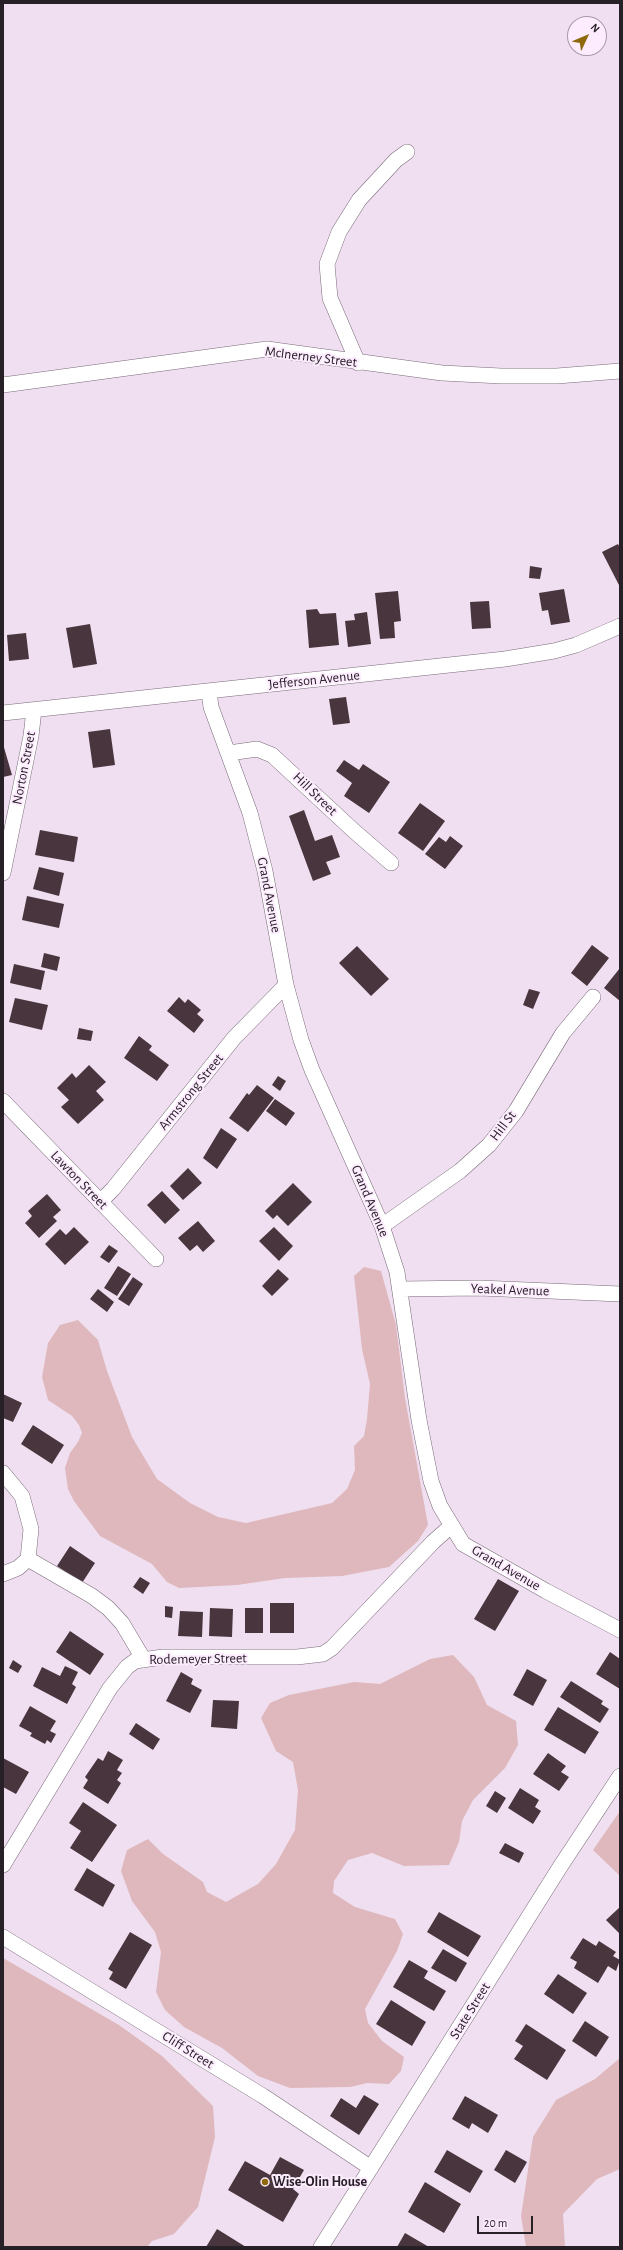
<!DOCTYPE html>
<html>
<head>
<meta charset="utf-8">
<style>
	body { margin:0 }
	#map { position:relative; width:623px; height:2250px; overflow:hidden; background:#f0dff0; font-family:"Alegreya Sans",sans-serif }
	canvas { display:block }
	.frame { position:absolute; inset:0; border:4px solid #272027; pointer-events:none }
	.north { position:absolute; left:567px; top:16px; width:40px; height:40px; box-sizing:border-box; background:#fdecfe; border:1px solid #a79aa8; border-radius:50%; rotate:46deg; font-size:11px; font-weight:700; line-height:16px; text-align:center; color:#272027 }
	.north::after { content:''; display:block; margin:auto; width:14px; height:18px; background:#8e6a0d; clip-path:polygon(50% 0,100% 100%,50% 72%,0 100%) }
	.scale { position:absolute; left:477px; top:2216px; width:56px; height:18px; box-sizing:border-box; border:2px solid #272027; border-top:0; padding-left:5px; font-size:12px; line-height:14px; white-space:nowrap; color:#272027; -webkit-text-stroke:3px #fdecfe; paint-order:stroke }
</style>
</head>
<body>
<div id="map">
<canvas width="623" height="2250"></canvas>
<div class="frame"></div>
<div class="north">N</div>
<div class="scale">20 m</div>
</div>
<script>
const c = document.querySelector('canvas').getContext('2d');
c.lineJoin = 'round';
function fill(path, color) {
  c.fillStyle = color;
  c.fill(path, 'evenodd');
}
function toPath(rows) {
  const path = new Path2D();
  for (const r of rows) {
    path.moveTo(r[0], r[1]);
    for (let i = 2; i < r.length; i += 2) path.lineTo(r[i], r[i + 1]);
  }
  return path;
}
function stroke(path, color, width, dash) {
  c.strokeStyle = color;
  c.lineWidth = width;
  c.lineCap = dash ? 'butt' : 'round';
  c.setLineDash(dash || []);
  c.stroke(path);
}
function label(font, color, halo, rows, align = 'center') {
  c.font = font + ' "Alegreya Sans",sans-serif';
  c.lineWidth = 4;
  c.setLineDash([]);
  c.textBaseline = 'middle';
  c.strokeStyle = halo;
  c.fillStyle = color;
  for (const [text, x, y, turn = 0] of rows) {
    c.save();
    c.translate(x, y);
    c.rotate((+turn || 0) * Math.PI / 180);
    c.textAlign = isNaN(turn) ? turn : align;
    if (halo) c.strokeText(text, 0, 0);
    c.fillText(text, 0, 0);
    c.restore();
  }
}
fill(toPath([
	[364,1267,381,1271,396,1325,405,1398,428,1525,418,1541,389,1567,342,1576,285,1578,237,1585,179,1588,167,1582,152,1564,100,1536,74,1501,68,1489,65,1468,70,1453,78,1442,82,1433,79,1425,72,1416,48,1400,42,1377,48,1343,60,1325,78,1320,98,1340,107,1371,132,1437,157,1479,190,1503,218,1517,246,1523,332,1503,347,1489,355,1470,354,1446,364,1436,367,1419,370,1384,362,1349,354,1276],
	[453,1655,474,1677,487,1705,516,1721,518,1745,505,1768,473,1800,462,1821,459,1842,449,1865,404,1866,372,1853,348,1860,334,1881,333,1893,355,1907,395,1919,403,1934,397,1951,365,2009,368,2023,382,2041,404,2057,401,2071,389,2084,367,2083,350,2087,290,2088,258,2076,222,2048,184,2027,165,2010,156,1992,161,1952,155,1932,132,1901,121,1871,127,1850,148,1839,163,1854,203,1882,207,1892,226,1902,258,1884,276,1864,295,1830,298,1790,293,1762,276,1751,261,1718,270,1703,289,1695,354,1682,380,1684,430,1659],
	[620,1811,620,1876,593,1850],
	[3,1958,119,2025,162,2056,213,2106,215,2137,198,2207,174,2234,152,2241,147,2247,3,2247],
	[620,2058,620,2169,597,2179,563,2214,565,2247,526,2247,521,2216,533,2137,556,2100,595,2079]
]), '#deb8bc');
fill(toPath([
	[618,544,620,548,620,587,602,552],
	[530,566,542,568,540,579,529,578],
	[564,589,570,622,551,625,548,610,542,611,539,593],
	[398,591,401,621,394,622,395,638,380,639,375,593],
	[489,601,491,628,472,629,470,602],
	[317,609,320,614,336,613,339,645,309,648,306,610],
	[367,612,371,644,348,647,345,621,355,620,354,614],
	[90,624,97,664,73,668,66,628],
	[26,633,29,659,9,661,7,635],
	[346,697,350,723,333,725,329,699],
	[110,729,115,765,93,768,88,732],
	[3,744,12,775,3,777],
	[344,760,359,770,363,764,390,782,369,813,344,796,352,783,336,771],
	[420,803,445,821,423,851,398,833],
	[304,810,315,841,332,835,340,857,326,862,331,874,313,881,289,816],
	[40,830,78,837,74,862,35,855],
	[450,836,463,846,445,869,425,854,439,837,446,842],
	[39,867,64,873,59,896,33,889],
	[27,896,64,904,59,928,22,920],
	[592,945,609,958,587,986,571,973],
	[357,946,389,979,371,996,339,963],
	[44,953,60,957,57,971,41,967],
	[14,964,45,971,41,990,10,983],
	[620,968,620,1001,604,988],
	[529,989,540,992,533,1009,523,1005],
	[179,997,185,1003,188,999,201,1010,197,1014,204,1020,194,1033,167,1011],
	[15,998,48,1005,42,1030,9,1022],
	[79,1028,93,1031,91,1041,77,1039],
	[139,1036,152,1046,149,1050,169,1065,157,1081,124,1058],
	[89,1065,106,1082,96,1091,104,1100,78,1124,61,1107,69,1100,57,1088,72,1073,76,1078],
	[278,1076,286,1081,280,1091,272,1085],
	[257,1085,274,1098,248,1132,229,1118,247,1093,249,1095],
	[275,1099,295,1113,286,1126,266,1111],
	[221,1128,237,1139,217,1169,203,1158],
	[188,1168,202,1183,183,1200,170,1186],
	[293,1183,312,1202,288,1226,277,1215,273,1219,265,1211],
	[162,1191,180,1210,165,1224,147,1205],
	[47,1194,61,1210,53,1217,57,1221,39,1238,25,1223,32,1216,28,1211],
	[198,1221,215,1241,203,1252,197,1245,190,1251,178,1238],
	[74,1227,89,1242,65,1265,45,1244,60,1229,66,1235],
	[274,1227,293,1246,279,1261,259,1241],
	[109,1245,118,1251,109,1263,100,1257],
	[118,1266,131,1274,117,1296,104,1288],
	[278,1269,289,1279,272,1296,262,1286],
	[133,1277,143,1284,129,1306,118,1299],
	[98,1289,114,1302,107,1312,90,1299],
	[3,1394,22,1403,13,1422,3,1418],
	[33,1425,64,1445,52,1464,21,1444],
	[70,1546,95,1563,82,1583,57,1566],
	[140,1577,150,1583,143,1594,133,1587],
	[498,1579,519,1591,495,1631,474,1619],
	[270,1603,294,1603,294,1633,270,1633],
	[165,1606,173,1607,172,1618,165,1617],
	[210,1608,233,1609,232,1637,209,1636],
	[245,1608,263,1608,263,1633,245,1633],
	[180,1611,203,1612,202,1637,178,1636],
	[70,1631,104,1654,90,1675,56,1652],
	[610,1652,620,1659,620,1689,596,1674],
	[13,1660,22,1666,18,1673,9,1668],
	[65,1666,78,1672,72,1684,76,1687,67,1704,33,1686,42,1667,60,1676],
	[527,1669,547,1680,533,1706,513,1695],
	[181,1672,193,1679,191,1684,202,1690,190,1713,166,1701],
	[571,1681,603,1701,601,1704,609,1709,600,1723,560,1697],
	[213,1700,239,1701,237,1729,211,1727],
	[30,1706,56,1721,50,1731,56,1734,51,1743,47,1740,45,1744,30,1736,32,1733,19,1726],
	[558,1707,599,1732,585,1754,544,1730],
	[136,1723,160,1739,153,1750,129,1734],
	[108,1751,123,1760,117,1770,122,1773,117,1780,121,1783,108,1804,83,1788,88,1780,85,1777,98,1758,103,1761],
	[548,1753,566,1766,561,1772,569,1777,559,1791,533,1774],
	[3,1758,29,1772,16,1794,3,1787],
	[520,1788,539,1800,535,1807,541,1811,533,1824,508,1808],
	[495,1791,506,1798,497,1813,486,1806],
	[83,1802,117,1825,92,1862,70,1848,81,1831,69,1823],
	[505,1843,524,1853,519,1863,499,1853],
	[87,1868,115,1885,103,1907,74,1890],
	[620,1907,620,1934,606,1920],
	[439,1912,481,1936,468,1957,427,1932],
	[130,1932,152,1945,126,1989,109,1979,113,1972,108,1969],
	[583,1938,596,1946,599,1941,616,1952,613,1956,620,1960,616,1971,608,1966,598,1983,574,1968,577,1962,570,1958],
	[443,1949,467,1963,456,1982,431,1968],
	[409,1960,428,1971,424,1978,446,1991,434,2011,393,1987],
	[558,1974,587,1993,573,2014,544,1994],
	[391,2000,426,2022,412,2046,376,2024],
	[585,2021,609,2037,596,2057,572,2041],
	[526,2024,566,2050,547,2080,514,2059,523,2046,515,2041],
	[364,2095,379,2104,359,2135,330,2116,341,2098,356,2108],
	[465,2096,498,2115,488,2133,472,2123,469,2129,452,2119],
	[447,2150,483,2171,470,2193,434,2172],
	[506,2150,527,2162,515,2183,494,2170],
	[280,2157,304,2170,293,2189,299,2194,283,2222,228,2190,245,2161,270,2175],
	[425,2182,461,2204,444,2233,408,2212],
	[217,2229,246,2247,206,2247],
	[405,2233,429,2247,397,2247]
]), '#48353e');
const minor = toPath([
	[358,363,330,298,327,264,339,232,359,200,396,160,407,152],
	[3,385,267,349,442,373,501,376,557,376,620,371],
	[209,691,211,707,250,813,265,871,286,985,301,1040,312,1070,382,1226,397,1272,419,1420,431,1481,440,1506,463,1544,546,1591,620,1630],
	[3,713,505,659,554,651,576,645,620,626],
	[229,753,257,749,272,755,354,831,391,863],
	[3,873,31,736,34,710],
	[3,1101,156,1259],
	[100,1202,113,1189,234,1038,286,985],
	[382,1226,460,1171,489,1145,516,1111,563,1033,593,997],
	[400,1289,480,1288,620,1294],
	[3,1473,22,1496,31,1529,28,1559,18,1568,3,1574],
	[28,1559,92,1596,108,1608,122,1623,144,1660],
	[3,1865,110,1688,127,1667,135,1661,163,1657,297,1657,323,1654,332,1648,433,1542,451,1526],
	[3,1937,263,2096,371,2168],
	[321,2247,560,1867,620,1776]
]);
stroke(minor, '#796a79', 16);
stroke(minor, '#fff', 15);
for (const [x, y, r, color] of [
	[265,2182,4,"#8e6a0d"]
]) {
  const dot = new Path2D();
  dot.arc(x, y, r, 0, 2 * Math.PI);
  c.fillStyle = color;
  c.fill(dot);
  stroke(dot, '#fdecfe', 1.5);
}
label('14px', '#272027', '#fdecfe', [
	["McInerney Street",311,357,7],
	["Jefferson Avenue",314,680,-6],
	["Norton Street",24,768,-79],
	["Hill Street",315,794,44],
	["Grand Avenue",269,895,79],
	["Armstrong Street",191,1092,-51],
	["Hill St",503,1126,-53],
	["Lawton Street",79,1180,46],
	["Grand Avenue",370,1201,67],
	["Yeakel Avenue",510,1290,2],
	["Grand Avenue",506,1568,30],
	["Rodemeyer Street",198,1659,-1],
	["State Street",470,2011,-58],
	["Cliff Street",188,2050,32]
]);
label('bold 14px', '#272027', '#fdecfe', [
	["Wise-Olin House",273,2182]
], 'left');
</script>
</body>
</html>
